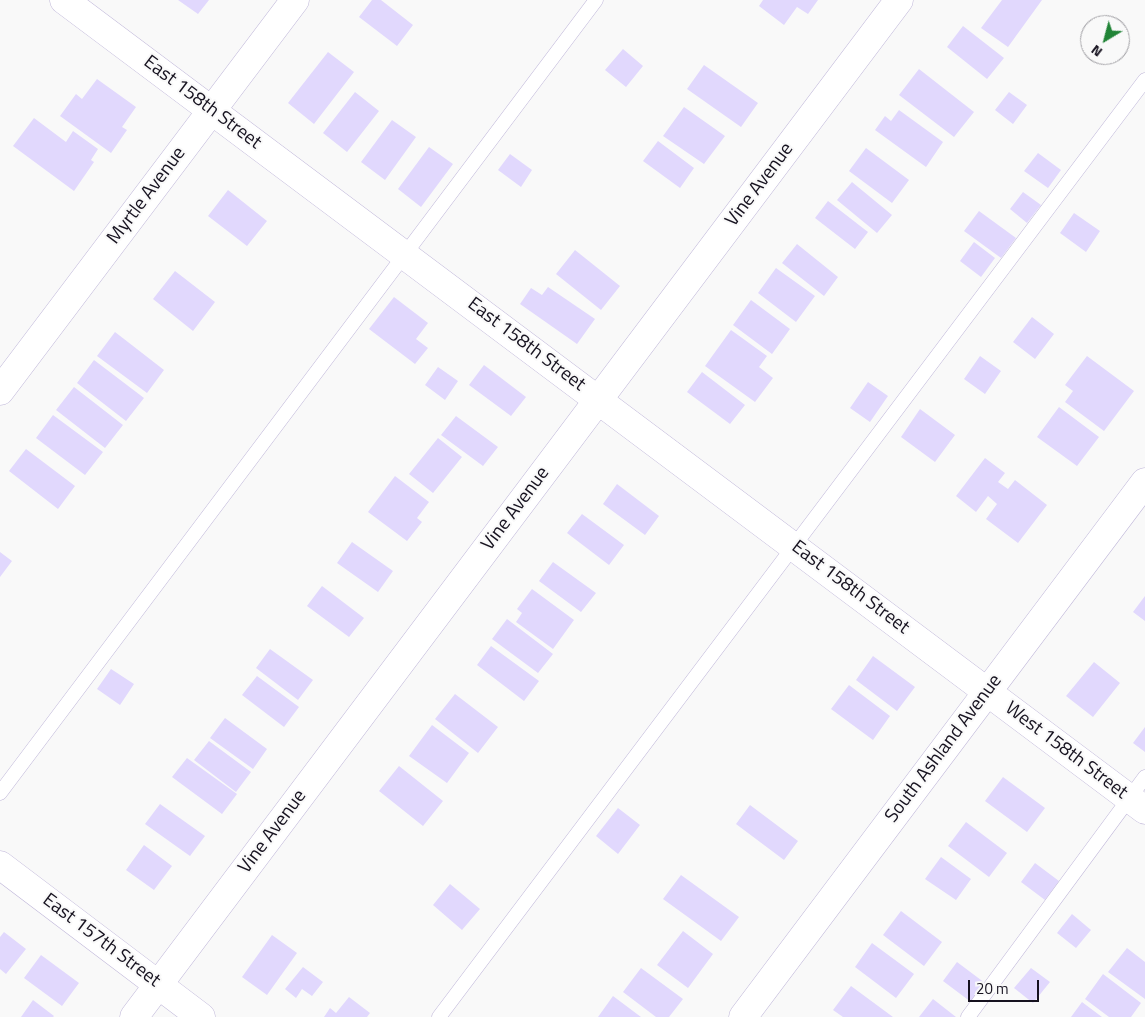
<!DOCTYPE html>
<html>
<head>
<meta charset="utf-8">
<style>
	body { margin:0 }
	#map { position:relative; width:1145px; height:1017px; overflow:hidden; background:#f9f9f9; font-family:"Titillium Web",sans-serif }
	canvas { display:block }
	.north { position:absolute; left:1080px; top:15px; width:50px; height:50px; box-sizing:border-box; background:#f9f9f9; border:1px solid #9e9da2; border-radius:50%; rotate:217deg; font-size:14px; font-weight:700; line-height:20px; text-align:center; color:#16121f }
	.north::after { content:''; display:block; margin:auto; width:18px; height:22px; background:#218437; clip-path:polygon(50% 0,100% 100%,50% 72%,0 100%) }
	.scale { position:absolute; left:968px; top:980px; width:71px; height:22px; box-sizing:border-box; border:2px solid #16121f; border-top:0; padding-left:6px; font-size:15px; line-height:18px; white-space:nowrap; color:#16121f; -webkit-text-stroke:4px #f9f9f9; paint-order:stroke }
</style>
</head>
<body>
<div id="map">
<canvas width="1145" height="1017"></canvas>
<div class="north">N</div>
<div class="scale">20 m</div>
</div>
<script>
const c = document.querySelector('canvas').getContext('2d');
c.lineJoin = 'round';
function fill(path, color) {
  c.fillStyle = color;
  c.fill(path, 'evenodd');
}
function toPath(rows) {
  const path = new Path2D();
  for (const r of rows) {
    path.moveTo(r[0], r[1]);
    for (let i = 2; i < r.length; i += 2) path.lineTo(r[i], r[i + 1]);
  }
  return path;
}
function stroke(path, color, width, dash) {
  c.strokeStyle = color;
  c.lineWidth = width;
  c.lineCap = dash ? 'butt' : 'round';
  c.setLineDash(dash || []);
  c.stroke(path);
}
function label(font, color, halo, rows, align = 'center') {
  c.font = font + ' "Titillium Web",sans-serif';
  c.lineWidth = 4;
  c.setLineDash([]);
  c.textBaseline = 'middle';
  c.strokeStyle = halo;
  c.fillStyle = color;
  for (const [text, x, y, turn = 0] of rows) {
    c.save();
    c.translate(x, y);
    c.rotate((+turn || 0) * Math.PI / 180);
    c.textAlign = isNaN(turn) ? turn : align;
    if (halo) c.strokeText(text, 0, 0);
    c.fillText(text, 0, 0);
    c.restore();
  }
}
fill(toPath([
	[178,0,209,0,198,14],
	[372,0,381,0,413,25,397,46,359,17],
	[763,0,818,0,808,14,797,7,784,25,759,6],
	[1002,0,1042,0,1008,47,981,28],
	[963,26,1004,58,987,79,947,47],
	[623,49,643,66,626,87,605,70],
	[328,52,354,72,314,124,288,103],
	[704,65,758,103,741,127,687,89],
	[919,69,974,112,954,137,899,95],
	[97,79,136,107,122,127,127,130,111,153,60,116,76,94,82,99],
	[355,92,379,111,347,152,323,133],
	[1009,92,1027,105,1013,124,995,110],
	[684,107,725,136,704,164,663,136],
	[899,110,943,142,926,167,875,130,885,116,891,121],
	[34,118,66,142,73,131,98,149,91,160,94,162,74,191,13,146],
	[392,120,416,137,385,180,361,162],
	[658,141,694,168,680,188,643,161],
	[429,147,453,164,421,207,398,189],
	[866,148,909,180,892,203,849,171],
	[1038,153,1061,170,1048,188,1024,171],
	[510,154,532,170,521,187,498,170],
	[852,182,892,215,877,233,837,200],
	[228,190,267,221,247,246,208,216],
	[1023,192,1041,205,1027,223,1010,209],
	[828,201,868,232,855,249,815,218],
	[979,211,1016,238,1001,258,964,231],
	[1074,213,1100,231,1086,252,1060,233],
	[974,242,995,258,981,277,960,261],
	[797,244,838,277,824,296,782,263],
	[575,250,620,286,601,310,556,274],
	[776,268,815,296,796,322,758,293],
	[175,271,215,302,193,331,153,299],
	[548,287,595,319,577,344,520,304,531,288,542,295],
	[394,297,428,323,416,339,428,348,415,364,369,329],
	[751,300,790,329,772,354,733,325],
	[1032,317,1054,334,1035,359,1013,342],
	[731,330,767,356,759,367,773,378,755,402,705,366],
	[115,332,164,370,147,393,97,356],
	[980,356,1001,371,985,394,964,379],
	[1087,356,1134,391,1104,431,1065,402,1073,391,1065,385],
	[94,360,144,398,126,421,77,383],
	[484,365,526,397,511,416,469,385],
	[438,367,458,381,445,400,425,385],
	[702,372,745,405,730,424,687,392],
	[868,382,888,396,870,422,850,408],
	[74,387,123,425,105,448,56,410],
	[1059,407,1099,437,1077,466,1037,437],
	[920,409,955,435,935,462,901,437],
	[53,415,103,452,85,475,36,438],
	[456,416,498,447,483,466,441,435],
	[438,438,462,457,433,493,409,474],
	[26,449,75,486,58,509,9,471],
	[985,458,1005,473,998,482,1008,489,1015,480,1047,505,1018,543,986,519,997,504,988,496,976,512,956,496],
	[395,476,429,502,417,518,422,522,407,541,368,512],
	[617,484,659,516,645,535,603,504],
	[582,514,624,545,609,565,567,533],
	[352,542,393,571,378,592,337,563],
	[0,552,12,561,0,577],
	[553,562,596,593,581,612,539,581],
	[322,586,364,618,349,637,307,606],
	[532,589,574,620,553,649,516,622,522,613,517,609],
	[1145,596,1145,621,1133,612],
	[507,619,553,654,538,673,492,639],
	[491,646,539,681,524,701,477,665],
	[270,649,313,680,298,700,256,668],
	[873,656,915,687,897,711,856,680],
	[1094,662,1120,683,1093,717,1066,696],
	[111,669,134,684,120,705,97,689],
	[257,676,299,707,284,727,242,695],
	[849,685,890,716,873,740,831,709],
	[455,694,498,727,478,753,435,719],
	[225,718,267,749,253,769,210,738],
	[432,725,469,753,447,783,409,756],
	[1145,727,1145,752,1133,743],
	[209,741,251,772,236,792,194,760],
	[187,758,237,794,222,814,172,777],
	[399,766,443,801,423,826,379,791],
	[1003,777,1045,808,1027,832,985,801],
	[160,804,205,836,190,856,145,824],
	[750,805,798,841,784,860,736,824],
	[618,808,640,825,618,854,596,836],
	[966,822,1007,853,989,877,948,846],
	[144,845,172,866,154,890,126,870],
	[941,857,971,879,956,900,925,879],
	[1035,863,1059,881,1045,900,1021,882],
	[681,875,739,917,721,941,663,899],
	[450,884,480,909,462,930,433,905],
	[901,911,942,942,924,966,883,935],
	[1072,914,1091,930,1076,948,1057,933],
	[683,931,713,954,688,988,657,965],
	[4,932,26,949,6,974,0,969,0,937],
	[272,935,297,953,267,995,242,977],
	[872,943,914,974,896,998,855,967],
	[1127,948,1145,962,1145,999,1108,972],
	[41,955,79,983,62,1006,24,978],
	[957,962,985,983,971,1002,943,981],
	[303,967,323,982,312,996,302,989,296,998,285,989],
	[641,968,683,999,669,1017,656,1017,623,992],
	[1031,968,1050,982,1033,1003,1014,988],
	[1103,974,1141,1003,1131,1017,1109,1017,1085,999],
	[851,986,893,1017,843,1017,833,1010],
	[613,996,641,1017,598,1017],
	[349,997,370,1013,367,1017,324,1017,330,1008,336,1013],
	[933,999,956,1017,919,1017],
	[33,1000,54,1016,53,1017,21,1017],
	[1082,1002,1102,1017,1071,1017]
]), '#e1d8fd');
const lane = toPath([
	[0,793,596,0],
	[439,1017,1145,80],
	[968,1017,1145,777]
]);
const street = toPath([
	[64,0,1145,810],
	[0,391,295,0],
	[0,865,201,1017],
	[134,1017,899,0],
	[743,1017,1145,482]
]);
stroke(lane, '#beb5d8', 15);
stroke(street, '#beb5d8', 29);
stroke(lane, '#fff', 14);
stroke(street, '#fff', 28);
label('19px', '#16121f', '#f9f9f9', [
	["East 158th Street",202,103,37],
	["Vine Avenue",760,185,-53],
	["Myrtle Avenue",147,196,-53],
	["East 158th Street",526,345,37],
	["Vine Avenue",516,509,-53],
	["East 158th Street",850,588,37],
	["South Ashland Avenue",944,749,-53],
	["West 158th Street",1066,751,37],
	["Vine Avenue",273,832,-53],
	["East 157th Street",101,941,37]
]);
</script>
</body>
</html>
